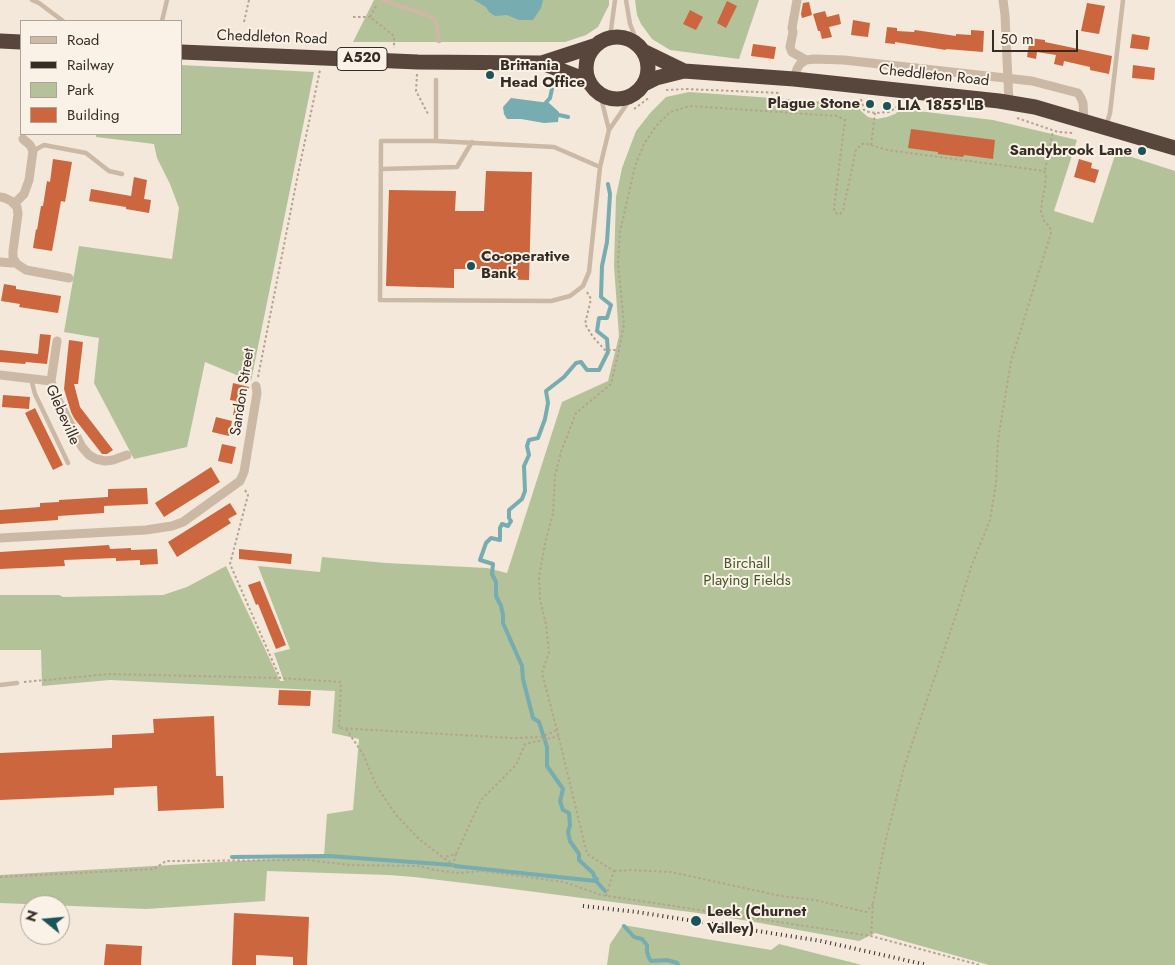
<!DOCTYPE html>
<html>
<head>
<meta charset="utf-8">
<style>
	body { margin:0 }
	#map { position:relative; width:1175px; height:965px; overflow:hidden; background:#f3e8d9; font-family:Jost,sans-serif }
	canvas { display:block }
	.legend { position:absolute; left:20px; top:20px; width:162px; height:115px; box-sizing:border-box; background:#faf2e6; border:1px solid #aca399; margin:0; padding:6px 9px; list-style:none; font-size:15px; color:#362c26 }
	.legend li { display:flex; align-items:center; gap:10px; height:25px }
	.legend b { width:25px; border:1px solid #aca399 }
	.north { position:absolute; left:20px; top:895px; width:50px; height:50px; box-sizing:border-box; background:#faf2e6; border:1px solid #aca399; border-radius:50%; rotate:287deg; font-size:14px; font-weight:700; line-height:20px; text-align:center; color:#362c26 }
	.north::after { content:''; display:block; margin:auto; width:18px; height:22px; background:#1a535a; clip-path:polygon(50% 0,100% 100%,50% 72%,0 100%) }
	.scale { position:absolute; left:992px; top:30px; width:86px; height:22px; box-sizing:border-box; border:2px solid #362c26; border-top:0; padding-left:6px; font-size:15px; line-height:18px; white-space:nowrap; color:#362c26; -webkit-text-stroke:4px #faf2e6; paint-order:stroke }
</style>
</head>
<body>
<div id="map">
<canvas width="1175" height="965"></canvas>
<ul class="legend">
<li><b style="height:6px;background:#cbb8a5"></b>Road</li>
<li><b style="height:6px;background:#362c26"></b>Railway</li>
<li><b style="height:14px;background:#b3c299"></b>Park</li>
<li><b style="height:14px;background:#cc663e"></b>Building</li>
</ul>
<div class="north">N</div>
<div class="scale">50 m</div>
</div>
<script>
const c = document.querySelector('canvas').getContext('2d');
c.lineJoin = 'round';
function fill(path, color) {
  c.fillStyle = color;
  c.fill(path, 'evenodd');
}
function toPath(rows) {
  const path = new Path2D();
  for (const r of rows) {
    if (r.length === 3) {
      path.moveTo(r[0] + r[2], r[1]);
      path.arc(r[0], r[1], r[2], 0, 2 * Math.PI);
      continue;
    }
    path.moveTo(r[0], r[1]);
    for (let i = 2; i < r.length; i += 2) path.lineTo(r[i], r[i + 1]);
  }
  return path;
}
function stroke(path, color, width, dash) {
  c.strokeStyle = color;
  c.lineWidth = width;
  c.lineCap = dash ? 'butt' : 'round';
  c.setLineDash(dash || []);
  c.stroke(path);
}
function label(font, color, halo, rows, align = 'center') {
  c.font = font + ' Jost,sans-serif';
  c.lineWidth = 4;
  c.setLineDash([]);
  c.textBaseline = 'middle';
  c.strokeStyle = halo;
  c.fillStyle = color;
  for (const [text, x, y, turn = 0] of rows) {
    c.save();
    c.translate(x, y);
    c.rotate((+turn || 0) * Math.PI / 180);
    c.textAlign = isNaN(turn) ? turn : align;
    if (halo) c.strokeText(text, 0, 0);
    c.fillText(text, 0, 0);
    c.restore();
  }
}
fill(toPath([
	[374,0,609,0,609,5,598,27,586,35,565,42,353,42],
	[635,0,759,0,739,59,670,50,652,39,641,24,637,15],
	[181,65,314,72,251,381,205,362,187,447,134,459,94,383,99,338,64,332,79,246,172,259,179,208,170,184,157,158,154,144,96,137,96,134,181,134],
	[689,92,856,104,861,111,868,117,877,119,887,117,895,114,901,109,993,120,1077,140,1054,211,1093,223,1116,152,1175,171,1175,965,989,965,875,933,859,941,749,921,698,913,489,886,414,877,389,875,267,871,265,901,146,909,0,903,0,875,324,856,327,814,353,810,359,739,332,733,335,691,110,680,42,686,41,650,0,650,0,595,59,595,63,597,163,595,187,587,226,566,280,681,284,681,274,653,290,649,258,566,320,572,322,557,386,563,487,568,507,573,562,402,608,381,619,336,614,266,616,197,622,168,636,131,651,112,666,97],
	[623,925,771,950,779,944,862,965,607,965,610,944]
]), '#b3c299');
fill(toPath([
	[474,0,543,0,541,8,533,20,519,20,507,15,495,16,489,12,486,7],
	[511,98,549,103,559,112,558,122,544,123,521,119,507,119,504,114,503,107]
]), '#77acb1');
stroke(toPath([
	[543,106,550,98,552,89],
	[555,116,559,115,568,117],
	[232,857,329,856,453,865],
	[455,866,596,881,597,879],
	[605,891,596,881,593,873,579,860,579,854,570,841,568,832,570,825,569,813,563,810,560,801,563,789,547,766,547,747,539,722,533,718,523,679,522,666,503,623,503,615,501,606,496,596,496,582,492,574,493,564,480,560,486,543,491,538,500,540,500,528,502,524,508,526,511,521,509,518,509,510,522,499,525,491,524,466,529,455,527,446,529,440,538,438,545,419,548,403,546,391,564,377,576,363,581,362,587,370,599,370,608,352,607,339,597,331,599,318,607,318,611,305,601,297,602,266,607,242,610,194,608,184],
	[624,926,634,937,642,939,647,945,647,952,649,958,651,961,667,960,677,963,678,965]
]), '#77acb1', 4);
fill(toPath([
	[727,1,737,6,726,28,717,23],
	[809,2,812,15,802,18,801,14,803,3],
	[1087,3,1105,6,1099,34,1081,31],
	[690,10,703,17,696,30,683,24],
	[825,11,827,17,839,14,841,24,829,27,832,37,822,39,820,31,818,31,813,14],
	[853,20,870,23,868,37,851,35],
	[887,27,897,28,897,31,914,32,915,30,956,36,956,34,971,35,971,30,984,31,983,52,946,49,946,50,895,42,895,44,885,43],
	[1132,34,1150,37,1148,50,1130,48],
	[1030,38,1045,40,1045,42,1112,56,1109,74,1090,70,1090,67,1064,61,1063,66,1054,64,1056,55,1037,52,1036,59,1027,57],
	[753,44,776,47,774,59,751,56],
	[1133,65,1155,68,1154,80,1132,78],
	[911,129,995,140,993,159,964,155,963,157,938,154,938,152,908,148],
	[53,159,72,162,65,202,61,201,52,251,33,248,36,229,37,230,41,206,43,206,47,181,50,182],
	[1079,159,1092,163,1091,168,1099,170,1095,183,1074,177],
	[486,171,532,172,529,280,483,279,483,269,454,269,454,288,386,286,389,190,456,191,455,211,484,211],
	[134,177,147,180,144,199,151,200,149,213,126,209,126,207,89,201,91,189,131,196],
	[4,284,16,286,16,289,61,296,58,313,19,307,20,304,1,301],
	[40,334,51,335,47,364,26,362,25,364,0,362,0,350,38,354],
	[69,340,83,342,78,384,74,384,80,407,113,450,107,454,102,454,74,418,71,412,64,389],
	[233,383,249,387,242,417,233,415,236,401,230,400],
	[3,395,30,397,29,409,2,407],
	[35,408,63,465,53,470,25,413],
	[216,417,232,421,229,436,212,432],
	[222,444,236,447,232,464,218,461],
	[211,467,220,482,164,517,155,503],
	[147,488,148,504,104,506,104,513,58,516,58,520,0,524,0,510,40,507,40,503,59,502,59,500,108,497,108,489],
	[230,503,237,514,228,519,231,523,177,557,168,542],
	[109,545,110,549,131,548,131,550,157,549,158,564,140,565,140,560,116,561,116,558,64,560,65,566,0,569,0,552],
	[239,549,292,554,291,564,239,559],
	[260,581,286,645,276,649,258,604,256,605,248,585],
	[279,690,311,691,310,706,278,705],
	[214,716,216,776,223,776,224,808,158,811,157,786,114,788,114,795,0,800,0,753,112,748,112,735,154,733,153,719],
	[234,913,309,917,307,965,293,965,293,957,256,955,256,965,232,965],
	[106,944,142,946,141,965,104,965]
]), '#cc663e');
stroke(toPath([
	[376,6,370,17,394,36,394,48],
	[353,17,370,17],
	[244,22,249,0],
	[417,74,416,91,428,114],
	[666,90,686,89,781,93],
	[861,99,864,110,869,112,877,113,889,112,896,108,899,103],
	[634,109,650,97],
	[1017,118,1058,132,1074,133],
	[871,145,875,113],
	[1045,170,1053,131],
	[587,292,591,299,585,324,593,337,605,350,619,350],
	[258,377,298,174,320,70],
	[245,490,248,495,230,564,280,678],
	[24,682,110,674,280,678,341,682,339,728,512,738,541,737,557,730],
	[346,729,363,754,377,787,397,816,420,840,453,865,456,854,444,857],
	[456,854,481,800,516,765,525,744,559,736],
	[614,871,631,870,671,872,781,896,815,900,866,912,873,904],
	[0,877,154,869,166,861,305,860,351,865,419,866,435,870,458,873,483,871,564,882,601,895,871,936,980,965],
	[606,896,614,871,587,854,557,730,542,673,549,652,546,624,540,600,539,576,546,539,553,514,555,476,561,452,576,413,611,384,619,350,624,324,618,262,620,232,635,166,644,144,656,126,670,112,690,106,837,116,845,120,834,208,835,213,840,214,843,211,856,149,864,143,887,150,1044,171,1046,175,1045,187,1042,201,1041,211,1044,221,1050,227,1051,233,1011,361,998,440,996,483,990,520,971,567,961,600,905,764,884,847,873,904,871,936]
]), '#b7a28f', 2, [2.5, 2.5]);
stroke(toPath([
	[32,0,39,3,63,21],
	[382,0,427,15,434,19,437,26,439,41],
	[626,0,630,24,638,44],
	[162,21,167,0],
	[610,37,615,0],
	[600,94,609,130],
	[1106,126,1110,113,1123,0],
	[436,141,436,80],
	[33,151,44,145,86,153,109,171,122,174],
	[600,167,589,272,583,286,570,296,551,301,380,300,381,141,436,141,554,147,600,167,609,130,633,95],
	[381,169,457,167,472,142],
	[31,379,35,394,68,463],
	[0,685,17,683]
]), '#cbb8a5', 4.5);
stroke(toPath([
	[797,0,792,28,793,32,790,47,792,52,806,60],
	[1003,0,1005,15,1009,103],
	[794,79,797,69,800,64,806,60,814,59,844,60,1032,81,1078,93,1081,98,1083,103,1084,121],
	[0,197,5,198,11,201,17,207,18,214,13,251,13,258,17,264,26,270,69,278],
	[14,204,24,194,29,180,33,151,30,145,23,139],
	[0,262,12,263,15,262],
	[57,341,51,381,54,392,82,447,89,455,96,459,105,461,113,460,127,455],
	[0,375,51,381],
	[0,538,146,530,172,526,183,522,240,481,244,472,257,393,256,386]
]), '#cbb8a5', 9);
stroke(toPath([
	[617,68,31],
	[0,41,21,42],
	[181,52,418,62,542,63,594,46],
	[645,52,684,71],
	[542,63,589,81],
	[644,84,656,78,684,71,794,79,999,101,1035,107,1175,148]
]), '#58463d', 15);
stroke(toPath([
	[583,906,637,912,821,941,927,965]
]), '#362c26', 4, [1, 4]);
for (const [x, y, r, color] of [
	[490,75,5,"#1a535a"],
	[870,104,5,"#1a535a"],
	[887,106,5,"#1a535a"],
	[1142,151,5,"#1a535a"],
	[471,266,5,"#1a535a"],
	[696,921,6,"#1a535a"]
]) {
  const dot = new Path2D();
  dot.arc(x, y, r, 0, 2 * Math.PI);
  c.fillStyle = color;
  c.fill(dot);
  stroke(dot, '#faf2e6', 2);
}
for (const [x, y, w] of [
	[362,59,50]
]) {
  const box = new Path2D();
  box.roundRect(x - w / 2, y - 11.5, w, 23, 4);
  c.fillStyle = '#faf2e6';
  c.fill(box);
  stroke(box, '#362c26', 1);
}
label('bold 14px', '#362c26', null, [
	["A520",362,59]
]);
label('15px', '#362c26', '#faf2e6', [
	["Cheddleton Road",272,38,2],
	["Cheddleton Road",934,76,6],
	["Sandon Street",243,392,-81],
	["Glebeville",62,415,66]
]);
label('bold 15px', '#362c26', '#faf2e6', [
	["Brittania",500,66],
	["Head Office",500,83],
	["Plague Stone",860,104,"right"],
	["LIA 1855 LB",897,106],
	["Sandybrook Lane",1132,151,"right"],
	["Co-operative",481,257],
	["Bank",481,274],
	["Leek (Churnet",707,912],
	["Valley)",707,929]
], 'left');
label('15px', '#445629', '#faf2e6', [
	["Birchall",747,564],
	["Playing Fields",747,581]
]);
</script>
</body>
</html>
